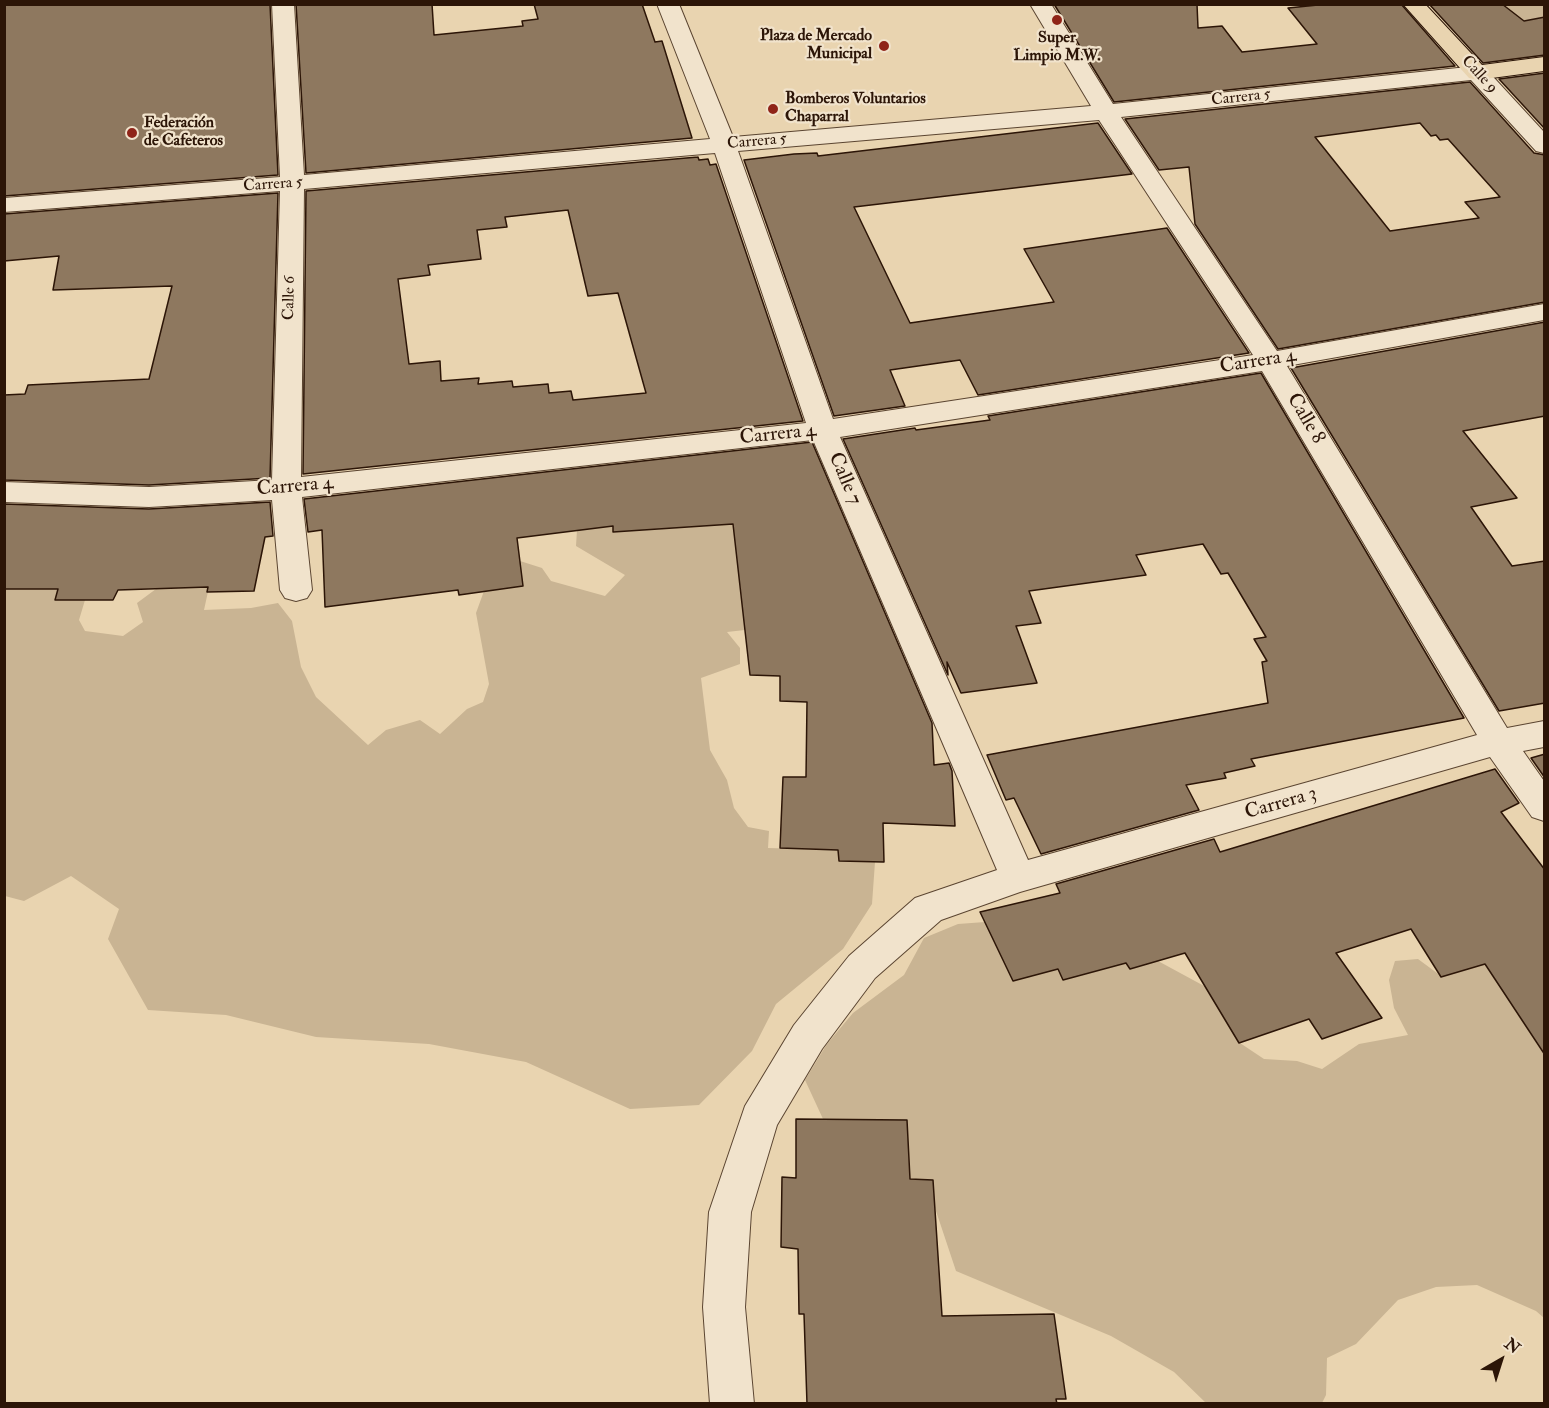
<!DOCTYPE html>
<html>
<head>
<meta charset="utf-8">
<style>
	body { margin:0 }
	#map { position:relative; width:1549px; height:1408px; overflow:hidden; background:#e9d4b0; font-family:"IM FELL Double Pica",serif }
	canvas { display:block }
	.frame { position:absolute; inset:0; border:6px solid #2c1507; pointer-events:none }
	.north { position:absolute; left:1471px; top:1330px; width:60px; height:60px; -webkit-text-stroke:4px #f1e3cc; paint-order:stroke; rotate:39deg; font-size:16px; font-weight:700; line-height:24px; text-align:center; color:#2c1507 }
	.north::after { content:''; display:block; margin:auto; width:21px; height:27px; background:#2c1507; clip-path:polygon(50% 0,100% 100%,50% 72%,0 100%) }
</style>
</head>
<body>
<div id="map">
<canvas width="1549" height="1408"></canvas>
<div class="frame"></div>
<div class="north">N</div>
</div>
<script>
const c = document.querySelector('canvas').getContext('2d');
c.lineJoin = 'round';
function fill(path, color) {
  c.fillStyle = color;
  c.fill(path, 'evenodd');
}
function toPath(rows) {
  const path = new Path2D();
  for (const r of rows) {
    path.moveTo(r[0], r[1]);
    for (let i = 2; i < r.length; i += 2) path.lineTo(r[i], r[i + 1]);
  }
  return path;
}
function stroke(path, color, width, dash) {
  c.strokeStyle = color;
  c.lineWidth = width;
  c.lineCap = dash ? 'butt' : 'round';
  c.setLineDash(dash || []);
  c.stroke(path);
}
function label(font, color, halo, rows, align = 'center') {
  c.font = font + ' "IM FELL Double Pica",serif';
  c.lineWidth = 4.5;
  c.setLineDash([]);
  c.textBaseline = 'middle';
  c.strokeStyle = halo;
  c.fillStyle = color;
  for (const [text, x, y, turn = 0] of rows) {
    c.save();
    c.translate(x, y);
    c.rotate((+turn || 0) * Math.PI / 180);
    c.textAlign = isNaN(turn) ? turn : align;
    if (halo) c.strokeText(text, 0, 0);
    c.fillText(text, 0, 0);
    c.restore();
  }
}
fill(toPath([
	[1502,4,1544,5,1544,17,1531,20,1544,34,1544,57,1510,60,1505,57],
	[748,517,739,578,741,597,780,626,727,632,740,648,740,664,701,678,710,750,727,780,734,808,748,827,769,831,768,848,838,850,839,861,875,862,872,904,843,949,776,1004,752,1051,699,1105,630,1109,526,1062,429,1044,316,1037,226,1015,148,1010,108,939,119,909,71,876,24,901,5,896,4,589,58,589,85,600,79,620,85,631,123,636,143,622,137,603,156,589,209,587,204,610,251,608,278,603,292,621,301,667,316,697,368,745,386,730,420,720,440,734,467,709,483,702,489,684,476,613,484,591,520,561,542,568,551,581,605,596,625,575,576,546,577,530,613,519,614,532,707,526],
	[985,922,1013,981,1058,969,1064,980,1126,963,1130,969,1158,961,1206,987,1240,1043,1264,1059,1297,1061,1322,1069,1359,1044,1408,1035,1394,1008,1389,980,1395,961,1418,959,1441,976,1486,964,1544,1055,1544,1318,1536,1311,1477,1285,1436,1287,1398,1300,1356,1344,1327,1358,1326,1395,1322,1403,1206,1403,1174,1372,1111,1336,956,1271,935,1208,933,1180,910,1179,907,1120,823,1119,805,1080,827,1044,853,1013,904,975,924,938,958,924]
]), '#c9b493');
const building = toPath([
	[4,4,270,4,278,175,4,196,4,4],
	[296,4,432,4,434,35,523,26,522,21,538,19,534,4,642,4,655,42,662,41,692,138,306,173,296,4],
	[1054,4,1197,4,1198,28,1222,26,1242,52,1317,44,1288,8,1328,4,1401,4,1455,66,1114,102,1054,4],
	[1429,4,1502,4,1524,21,1545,17,1545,55,1483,63,1429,4],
	[1545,73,1545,129,1499,79,1545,73],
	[1470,82,1534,153,1545,155,1545,302,1278,349,1195,224,1189,167,1159,170,1125,119,1470,82],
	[1420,123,1431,136,1436,135,1440,140,1448,139,1500,197,1465,202,1479,218,1390,231,1315,137,1420,123],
	[1098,123,1132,174,854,207,910,323,1054,302,1024,249,1167,228,1249,353,978,395,960,360,890,370,905,406,834,416,744,160,794,154,817,153,818,156,1098,123],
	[698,157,699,160,708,159,710,165,716,164,803,421,303,474,306,191,698,157],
	[568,210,588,296,618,293,646,393,573,400,571,391,549,393,548,384,513,387,512,381,478,384,479,378,441,381,440,361,409,364,398,279,430,275,428,265,481,259,477,230,507,227,505,217,568,210],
	[278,193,270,478,149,485,4,480,4,395,25,394,28,385,149,379,172,286,53,290,59,256,4,261,4,214,278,193],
	[1545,322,1545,416,1463,431,1517,498,1471,507,1512,566,1545,561,1545,703,1499,711,1291,368,1545,322],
	[1261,373,1464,718,1251,759,1255,766,1224,773,1226,778,1186,785,1199,810,1041,854,1014,798,1006,800,987,755,1268,703,1262,662,1267,661,1254,639,1266,637,1228,573,1221,574,1203,544,1136,555,1146,575,1029,591,1041,623,1016,626,1037,683,961,693,947,662,948,675,843,439,915,428,916,430,990,420,988,416,1261,373],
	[812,442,932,723,934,765,949,763,952,771,955,826,883,823,884,862,839,861,838,850,780,848,783,777,806,777,807,702,780,701,780,676,750,675,733,524,613,532,613,526,517,538,523,586,459,595,458,590,325,607,322,530,308,532,304,499,812,442],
	[270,502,273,536,265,537,254,591,207,592,208,587,118,590,113,600,55,600,58,589,4,589,4,504,149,509,270,502],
	[1545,754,1545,778,1531,758,1545,754],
	[1495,769,1519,803,1501,812,1545,870,1545,1055,1485,964,1441,977,1411,929,1336,953,1382,1018,1322,1039,1309,1019,1239,1043,1185,953,1130,969,1126,963,1063,980,1058,969,1013,981,980,912,1060,893,1056,884,1214,839,1220,852,1495,769],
	[796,1119,907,1120,910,1179,933,1180,942,1316,1054,1314,1066,1399,1056,1399,1057,1404,807,1404,804,1314,799,1314,798,1249,781,1247,782,1177,796,1178,796,1119]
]);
fill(building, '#8e785f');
stroke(building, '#2c1507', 1.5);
const minor = toPath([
	[272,4,294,4,304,175,710,139,657,4,679,4,733,137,1091,106,1030,4,1051,4,1113,104,1477,66,1485,68,1544,132,1544,153,1536,151,1471,80,1121,117,1277,351,1544,304,1544,320,1287,366,1507,728,1544,721,1544,747,1523,751,1544,781,1544,821,1532,817,1490,757,1020,892,941,920,875,978,822,1049,777,1125,751,1212,745,1307,754,1404,710,1404,703,1307,709,1212,745,1106,794,1025,849,956,915,898,997,870,813,440,302,497,312,590,307,598,296,601,285,598,280,590,272,500,149,507,4,502,4,482,149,487,272,480,280,191,4,212,4,198,280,177,272,4],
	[1099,120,1253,355,833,419,738,151,1099,120],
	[715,153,806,423,301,477,304,189,715,153],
	[1262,371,1477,735,1028,860,840,437,1262,371]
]);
const major = toPath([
	[1403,4,1425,4,1482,65,1544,57,1544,71,1477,80,1469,78,1403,4]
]);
stroke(minor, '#5b4531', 2);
stroke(major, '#2c1507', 2);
fill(minor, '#f1e3cc');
fill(major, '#e9d4b0');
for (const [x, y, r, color] of [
	[1057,20,6,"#8f2418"],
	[884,46,6,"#8f2418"],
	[773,109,6,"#8f2418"],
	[132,133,6,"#8f2418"]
]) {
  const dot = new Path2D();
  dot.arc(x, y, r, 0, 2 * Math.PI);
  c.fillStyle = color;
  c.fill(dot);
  stroke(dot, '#f1e3cc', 2);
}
label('bold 16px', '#2c1507', '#f1e3cc', [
	["Plaza de Mercado",872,37,"right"],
	["Municipal",872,55,"right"],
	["Super",1057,39,"center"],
	["Limpio M.W.",1057,57,"center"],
	["Bomberos Voluntarios",785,100],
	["Chaparral",785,118],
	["Federación",144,124],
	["de Cafeteros",144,142]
], 'left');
label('16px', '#2c1507', '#f1e3cc', [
	["Calle 9",1479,75,47],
	["Carrera 5",1241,98,-6],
	["Carrera 5",757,142,-5],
	["Carrera 5",273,185,-4],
	["Calle 6",290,298,-89]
]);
label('20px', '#2c1507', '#f1e3cc', [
	["Carrera 4",1258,362,-9],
	["Calle 8",1305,419,59],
	["Carrera 4",778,435,-6],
	["Calle 7",844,479,67],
	["Carrera 4",295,487,-5],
	["Carrera 3",1281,804,-16]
]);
</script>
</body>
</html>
